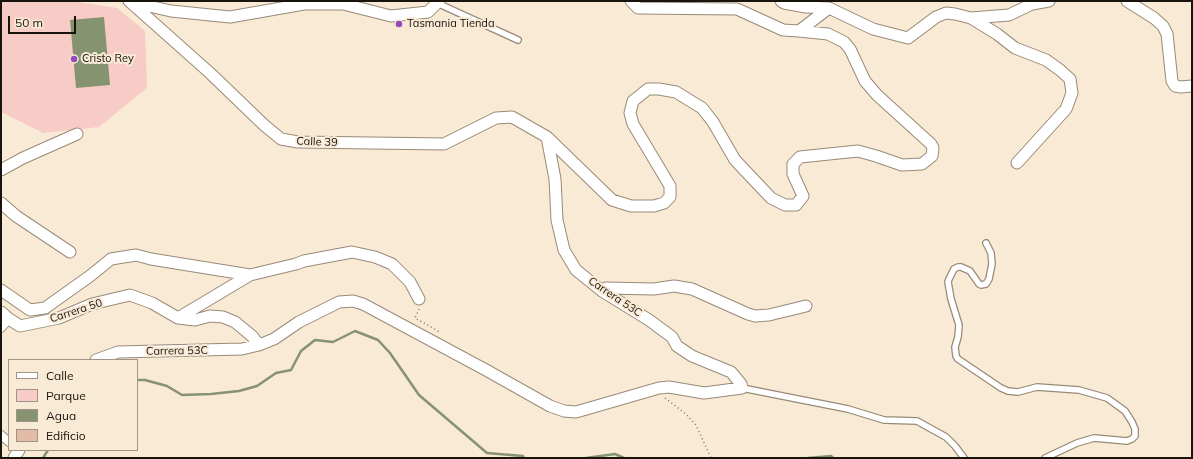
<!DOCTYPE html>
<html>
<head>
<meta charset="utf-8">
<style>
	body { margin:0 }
	#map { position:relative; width:1193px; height:459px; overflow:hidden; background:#f9ead5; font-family:Mulish,sans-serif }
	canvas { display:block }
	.frame { position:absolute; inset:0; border:2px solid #18130c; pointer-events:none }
	.legend { position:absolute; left:8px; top:359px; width:130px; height:92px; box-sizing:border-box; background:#f9ead5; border:1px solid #9f9485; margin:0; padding:5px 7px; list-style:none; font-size:12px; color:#18130c }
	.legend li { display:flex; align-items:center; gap:8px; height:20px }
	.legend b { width:20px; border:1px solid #9f9485 }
	.scale { position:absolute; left:8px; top:16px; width:68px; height:18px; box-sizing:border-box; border:2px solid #18130c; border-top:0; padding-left:5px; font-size:12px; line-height:14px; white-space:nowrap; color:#18130c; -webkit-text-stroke:3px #f9ead5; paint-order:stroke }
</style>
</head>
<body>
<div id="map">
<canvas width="1193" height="459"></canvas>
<div class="frame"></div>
<ul class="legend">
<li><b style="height:5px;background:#fff"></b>Calle</li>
<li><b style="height:11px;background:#f7cbc6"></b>Parque</li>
<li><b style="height:11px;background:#869370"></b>Agua</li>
<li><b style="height:11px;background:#e2bca7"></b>Edificio</li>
</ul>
<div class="scale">50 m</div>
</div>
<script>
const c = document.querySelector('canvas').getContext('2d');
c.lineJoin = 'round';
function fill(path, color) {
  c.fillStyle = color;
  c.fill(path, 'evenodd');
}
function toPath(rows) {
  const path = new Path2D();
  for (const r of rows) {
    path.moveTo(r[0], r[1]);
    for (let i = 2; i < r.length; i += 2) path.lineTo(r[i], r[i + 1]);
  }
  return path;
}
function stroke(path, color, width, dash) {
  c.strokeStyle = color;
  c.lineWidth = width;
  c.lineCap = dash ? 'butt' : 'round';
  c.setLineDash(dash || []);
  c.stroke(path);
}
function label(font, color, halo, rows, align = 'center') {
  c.font = font + ' Mulish,sans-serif';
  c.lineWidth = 4;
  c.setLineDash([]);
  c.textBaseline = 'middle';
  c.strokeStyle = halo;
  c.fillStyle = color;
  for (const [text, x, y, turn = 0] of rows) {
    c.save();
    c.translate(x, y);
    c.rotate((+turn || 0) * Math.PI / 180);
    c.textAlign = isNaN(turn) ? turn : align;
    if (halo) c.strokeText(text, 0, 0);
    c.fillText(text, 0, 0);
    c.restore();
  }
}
fill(toPath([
	[1,1,72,1,117,8,145,31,147,88,99,127,43,133,1,112]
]), '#f7cbc6');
fill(toPath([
	[104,17,110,85,76,88,70,20]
]), '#869370');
stroke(toPath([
	[137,380,145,380,167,386,182,395,211,394,239,391,257,386,276,373,291,370,301,351,315,340,333,342,355,331,378,340,390,353,419,395,487,453,523,456,524,458],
	[43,458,48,450],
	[586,458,615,454,624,458],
	[808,458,831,456,833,458]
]), '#869370', 2.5);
fill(toPath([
	[394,21,403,21,403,27,394,26]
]), '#e2bca7');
const service = toPath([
	[437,3,518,40],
	[986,243,991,253,992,264,989,279,986,284,981,285,979,284,970,271,961,267,958,267,954,269,949,279,948,282,951,299,959,325,958,337,955,347,956,356,958,359,1001,388,1008,391,1018,392,1037,387,1079,390,1107,398,1125,411,1132,422,1135,429,1135,436,1132,439,1127,441,1094,438,1077,443,1045,458],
	[742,388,848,409,884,420,917,421,946,437,955,446,964,458]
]);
const pedestrian = toPath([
	[1,328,9,319],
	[1,435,9,442]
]);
const minor = toPath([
	[129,1,210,73,264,125,281,139,298,142,444,144,496,118,512,117,547,137,612,200,631,206,654,206,664,203,670,197,670,186,633,124,630,113,633,101,648,89,659,89,676,92,702,108,713,122,735,160,771,198,785,205,796,205,803,196,793,174,793,164,800,157,858,151,876,156,902,165,922,164,932,156,933,148,931,144,877,95,865,81,850,49,844,42,828,34,799,31],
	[631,1,638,8,737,9,783,30,799,31,829,8,873,29,908,38,936,17,946,13,955,14,971,18,1009,15,1032,4,1049,1],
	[781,1,784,3,806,7,829,8],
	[1127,1,1154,18,1163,26,1167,34,1172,81,1175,86,1181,87,1192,86],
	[131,2,171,11,230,17,304,4,343,4,391,16,428,12,439,1],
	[971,18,997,34,1015,48,1046,60,1060,70,1070,79,1072,93,1066,109,1017,163],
	[1,170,23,158,77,134],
	[1,203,16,216,70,252],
	[1,290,30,310,45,308,90,276,111,259,136,255,151,259,250,275,296,264,304,261,352,252,375,257,392,264,410,282,419,299],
	[602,291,606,288,654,289,674,286,692,289,748,314,755,316,769,315,806,306],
	[1,312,9,319,20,326,59,318,92,304,130,295,152,303,178,318,195,320,210,316,223,317,235,322,252,336,259,345],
	[178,318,250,275],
	[96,360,118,352,242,349,259,345,274,339,299,322,339,302,353,301,363,304,486,370,550,406,564,411,576,412,659,388,669,387,704,393,742,388,741,384,731,372,692,356,677,346,672,337,649,320,602,291,576,270,564,250,557,220,555,179,547,137],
	[14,458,19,450]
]);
stroke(service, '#988a77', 8);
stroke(pedestrian, '#988a77', 10);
stroke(minor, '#988a77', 13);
stroke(toPath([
	[419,309,415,318,438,331,438,333],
	[665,398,686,414,696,425,711,458]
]), '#807669', 1.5, [1, 3]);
stroke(service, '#fff', 5.5);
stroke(pedestrian, '#fff', 8);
stroke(minor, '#fff', 11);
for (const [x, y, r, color] of [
	[399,24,4,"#934abd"],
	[74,59,4,"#934abd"]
]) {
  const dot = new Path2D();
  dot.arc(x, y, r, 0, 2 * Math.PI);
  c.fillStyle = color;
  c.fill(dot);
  stroke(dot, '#f9ead5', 1.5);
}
label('11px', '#18130c', '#f9ead5', [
	["Tasmania Tienda",407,24],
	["Cristo Rey",82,59]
], 'left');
label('11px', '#18130c', '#f9ead5', [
	["Calle 39",317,142,2],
	["Carrera 53C",615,297,34],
	["Carrera 50",76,311,-18],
	["Carrera 53C",177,351,-1]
]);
</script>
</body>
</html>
